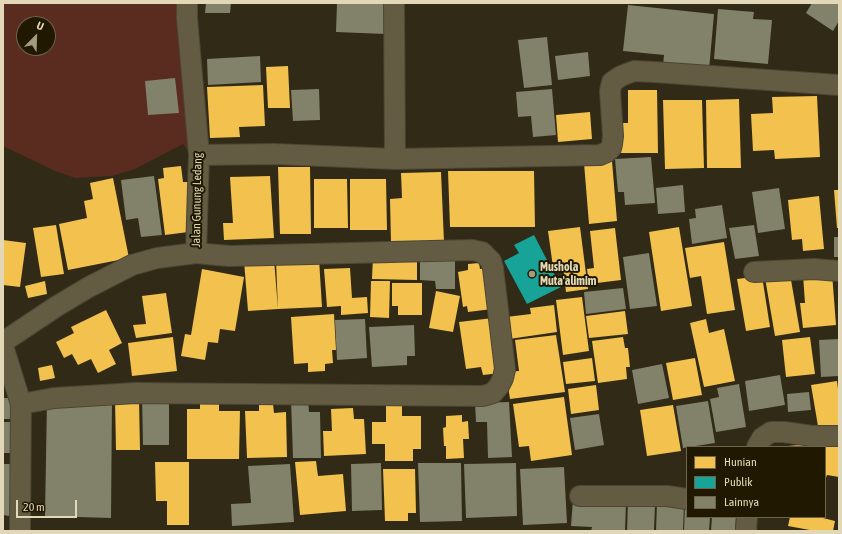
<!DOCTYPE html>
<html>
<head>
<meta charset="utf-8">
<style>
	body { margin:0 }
	#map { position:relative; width:842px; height:534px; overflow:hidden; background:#302a16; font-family:"Asap Condensed",sans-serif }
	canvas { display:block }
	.frame { position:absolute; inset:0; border:4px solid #e2d8b7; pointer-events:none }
	.legend { position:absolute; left:686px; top:446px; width:140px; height:72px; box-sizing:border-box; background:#201800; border:1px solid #6e6549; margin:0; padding:5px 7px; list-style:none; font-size:12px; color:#e2d8b7 }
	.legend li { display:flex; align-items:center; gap:8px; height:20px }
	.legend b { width:20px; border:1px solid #6e6549 }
	.north { position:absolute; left:16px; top:16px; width:40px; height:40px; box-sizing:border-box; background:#201800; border:1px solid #6e6549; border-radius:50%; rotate:23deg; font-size:11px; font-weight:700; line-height:16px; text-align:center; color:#e2d8b7 }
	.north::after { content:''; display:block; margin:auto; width:14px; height:18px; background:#a49b7f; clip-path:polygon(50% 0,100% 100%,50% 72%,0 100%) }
	.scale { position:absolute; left:16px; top:500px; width:61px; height:18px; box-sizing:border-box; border:2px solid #e2d8b7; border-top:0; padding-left:5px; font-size:12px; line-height:14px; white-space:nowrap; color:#e2d8b7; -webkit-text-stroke:3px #201800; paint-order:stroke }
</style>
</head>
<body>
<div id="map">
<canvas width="842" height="534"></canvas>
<div class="frame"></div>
<ul class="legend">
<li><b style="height:11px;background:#f2c14e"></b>Hunian</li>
<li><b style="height:11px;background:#17a398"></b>Publik</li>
<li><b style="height:11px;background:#82816a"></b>Lainnya</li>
</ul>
<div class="north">U</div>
<div class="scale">20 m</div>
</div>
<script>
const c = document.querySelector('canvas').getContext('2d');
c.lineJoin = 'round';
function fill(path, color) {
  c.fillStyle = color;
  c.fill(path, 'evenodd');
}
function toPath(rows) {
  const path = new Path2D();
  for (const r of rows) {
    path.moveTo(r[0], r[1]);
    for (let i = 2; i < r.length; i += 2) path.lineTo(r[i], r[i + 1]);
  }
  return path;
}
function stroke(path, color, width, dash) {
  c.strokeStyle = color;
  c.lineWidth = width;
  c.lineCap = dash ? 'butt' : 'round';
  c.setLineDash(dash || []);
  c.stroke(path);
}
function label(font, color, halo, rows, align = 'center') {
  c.font = font + ' "Asap Condensed",sans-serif';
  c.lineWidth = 4;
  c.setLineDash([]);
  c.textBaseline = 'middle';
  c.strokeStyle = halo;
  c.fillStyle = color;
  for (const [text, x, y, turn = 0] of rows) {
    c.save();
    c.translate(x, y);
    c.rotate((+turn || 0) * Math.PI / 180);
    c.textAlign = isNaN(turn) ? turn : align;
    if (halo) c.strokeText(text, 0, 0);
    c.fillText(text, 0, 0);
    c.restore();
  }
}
fill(toPath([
	[3,3,183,3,194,160,183,144,135,169,112,176,75,178,55,171,3,146],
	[24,24,48,24,48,48,24,48]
]), '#5a2b1f');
fill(toPath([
	[288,66,290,108,268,108,266,67],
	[263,85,265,126,239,127,240,137,210,138,207,87],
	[628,90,657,90,658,153,618,153,617,123,628,123],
	[817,96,820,157,775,159,774,150,753,151,751,114,773,113,772,97],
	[739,99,741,168,707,168,706,100],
	[663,100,702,100,704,168,665,169],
	[590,112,592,139,558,142,556,115],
	[612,161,617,221,589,224,584,163],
	[181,166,183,182,190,182,196,231,165,235,158,179,164,178,163,168],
	[278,167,310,167,311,234,280,234],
	[448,171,534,171,535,227,450,227],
	[441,172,444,242,391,243,390,199,402,198,401,173],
	[270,176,274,238,224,240,223,223,233,223,230,177],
	[113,178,129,258,68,270,59,224,87,218,84,201,93,199,90,183],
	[314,179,347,179,348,228,314,228],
	[350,179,386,179,387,230,350,230],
	[834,190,839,190,839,228,837,228],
	[819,196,824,249,803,251,802,239,792,240,788,200],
	[56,225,64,274,41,277,33,228],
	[580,227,588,289,566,292,563,265,553,267,548,231],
	[679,227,692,306,661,311,649,232],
	[615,228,621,280,589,284,587,269,594,268,590,231],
	[3,240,26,243,20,287,3,285],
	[724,242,735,310,707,314,701,276,690,278,685,248],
	[373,256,417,257,417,280,372,279],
	[274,259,278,309,248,311,244,261],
	[319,259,322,307,278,309,276,261],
	[479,263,480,269,486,268,492,309,468,312,467,306,463,307,458,272,468,270,468,264],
	[350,268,352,298,367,297,368,313,341,315,341,306,327,307,324,269],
	[202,269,244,277,235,331,220,329,218,343,208,342,205,360,181,356,185,334,191,335],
	[832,273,836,325,803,328,800,303,805,303,803,275],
	[790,274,800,332,775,336,765,278],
	[762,276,770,327,746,331,737,279],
	[45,281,47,294,28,298,25,286],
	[371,281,390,281,389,318,370,317],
	[392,283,422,283,422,315,398,315,398,306,392,306],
	[436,291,460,296,453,332,429,328],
	[166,293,172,333,136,338,133,325,146,324,142,296],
	[582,297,589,351,563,355,556,300],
	[554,305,557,332,509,339,506,317,531,314,530,308],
	[106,310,122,343,109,350,116,364,98,373,91,359,78,365,72,354,64,358,56,342,74,333,71,327],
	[625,311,628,334,589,338,586,316],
	[334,314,336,350,332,350,333,363,325,364,325,371,308,372,308,363,294,364,291,317],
	[493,318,501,373,483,375,481,367,466,369,459,322],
	[706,319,709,333,724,329,735,381,704,387,690,323],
	[556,335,565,392,510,399,506,372,519,371,515,340],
	[173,337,177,371,132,376,128,343],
	[623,337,625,348,628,348,630,367,626,367,627,379,598,383,592,341],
	[810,337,815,374,786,377,782,340],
	[592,358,595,381,566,384,563,362],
	[695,358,702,395,673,400,666,363],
	[52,365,55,378,40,381,38,368],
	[837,381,839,397,839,429,819,432,811,385],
	[596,385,599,410,571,414,568,389],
	[564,397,572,455,531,461,529,446,519,447,513,404],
	[115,399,139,399,140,450,116,450],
	[219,402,219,411,240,411,239,459,187,459,187,409,200,409,200,403],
	[259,404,273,404,274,413,286,412,287,457,247,458,245,411,259,411],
	[673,405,681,451,647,456,640,410],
	[386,406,402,406,402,416,421,416,421,449,413,449,413,461,385,461,385,444,372,444,372,422,386,422],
	[353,408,354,419,364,419,366,454,324,456,323,431,332,431,331,409],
	[462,415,462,422,468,421,469,439,463,439,464,458,446,459,446,446,444,446,443,428,446,427,446,416],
	[839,442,839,477,827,475,825,480,825,447,788,447,788,446],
	[316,461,318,476,343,474,346,511,300,515,295,462],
	[155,462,189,462,189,525,167,525,167,501,156,501],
	[383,469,415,469,416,513,408,513,408,521,385,521],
	[790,517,824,517,823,518,835,521,833,531,815,531,788,526]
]), '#f2c14e');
fill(toPath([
	[534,235,561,287,527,304,504,261,519,253,514,245]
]), '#17a398');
fill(toPath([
	[206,3,231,3,230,13,205,13],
	[337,3,386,3,385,34,336,32],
	[812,3,839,3,839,21,833,31,806,13],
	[628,5,714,14,709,70,663,66,664,55,623,51],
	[718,9,754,12,753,19,772,20,768,64,714,59],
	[547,37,552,85,524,88,518,40],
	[588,52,590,76,558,80,555,56],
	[260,56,261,82,208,85,207,59],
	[175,78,179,113,148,115,145,81],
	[319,89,320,120,293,121,291,90],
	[552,89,556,135,533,137,531,116,518,117,516,92],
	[651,157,655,203,625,205,624,192,618,192,615,159],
	[154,176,162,235,141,237,138,218,126,220,121,180],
	[683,185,685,212,658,214,656,188],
	[779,188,785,229,758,233,752,192],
	[722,205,727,238,692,244,689,219,696,218,695,209],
	[754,225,759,256,735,259,729,228],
	[834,237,839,237,839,257,834,257],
	[649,253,657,306,630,309,623,257],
	[420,256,455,257,455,289,436,289,435,281,420,280],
	[623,288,626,309,586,314,584,292],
	[365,319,367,358,337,360,335,320],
	[414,325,415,356,407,356,407,365,372,367,369,327],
	[839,339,839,376,821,377,819,340],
	[662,364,669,398,638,404,632,370],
	[780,375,785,405,749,411,745,381],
	[739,384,746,427,716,432,710,399,719,397,717,388],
	[809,392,811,410,788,412,787,394],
	[3,398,11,398,11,419,3,419],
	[142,398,169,398,169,445,143,445],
	[47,399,112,401,111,518,45,516],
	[291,400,308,400,309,412,320,412,321,458,293,458],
	[708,401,715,443,683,448,676,406],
	[509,402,512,457,488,458,487,422,476,422,475,403],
	[599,414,604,445,575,450,570,418],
	[3,422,11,422,11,453,3,453],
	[381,463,382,510,352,511,351,464],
	[418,463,461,463,462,521,420,522],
	[516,463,517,516,466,518,464,464],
	[3,464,11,464,10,516,3,515],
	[290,464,294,522,232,526,231,504,251,503,248,466],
	[564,467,567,523,523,525,520,469],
	[573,500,626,503,625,531,591,531,592,527,571,526],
	[628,502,655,503,654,531,627,531],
	[657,503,684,504,683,531,656,531],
	[685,504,687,504,687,517,710,517,709,531,684,531],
	[712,517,736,517,735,531,711,531]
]), '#82816a');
const minor = toPath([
	[394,3,395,159],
	[199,155,274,154,395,159,600,155,607,152,611,148,612,144,613,136,610,91,612,82,621,76,634,71,654,72,839,85],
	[754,272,814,269,839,271],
	[3,342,57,306,89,287,132,265,157,258,196,253,199,155,187,18,187,3],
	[3,346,21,404],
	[757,447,762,438,771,432,784,432,812,436,839,436],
	[580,496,667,496,687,499],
	[20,531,21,404,54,398,135,393,483,396,493,393,499,386,503,378,505,369,493,268,491,261,482,252,472,250,229,256,196,253],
	[746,531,747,517]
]);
stroke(minor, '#4c4635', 22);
stroke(minor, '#635c43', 20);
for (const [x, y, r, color] of [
	[532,274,4,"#a49b7f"]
]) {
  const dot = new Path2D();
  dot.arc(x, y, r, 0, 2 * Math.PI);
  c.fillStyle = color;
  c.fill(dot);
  stroke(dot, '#201800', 1.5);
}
label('12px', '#e2d8b7', '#201800', [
	["Jalan Gunung Ledang",197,200,-89]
]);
label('bold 12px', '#e2d8b7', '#201800', [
	["Mushola",540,267],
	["Muta'alimim",540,281]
], 'left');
</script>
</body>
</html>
